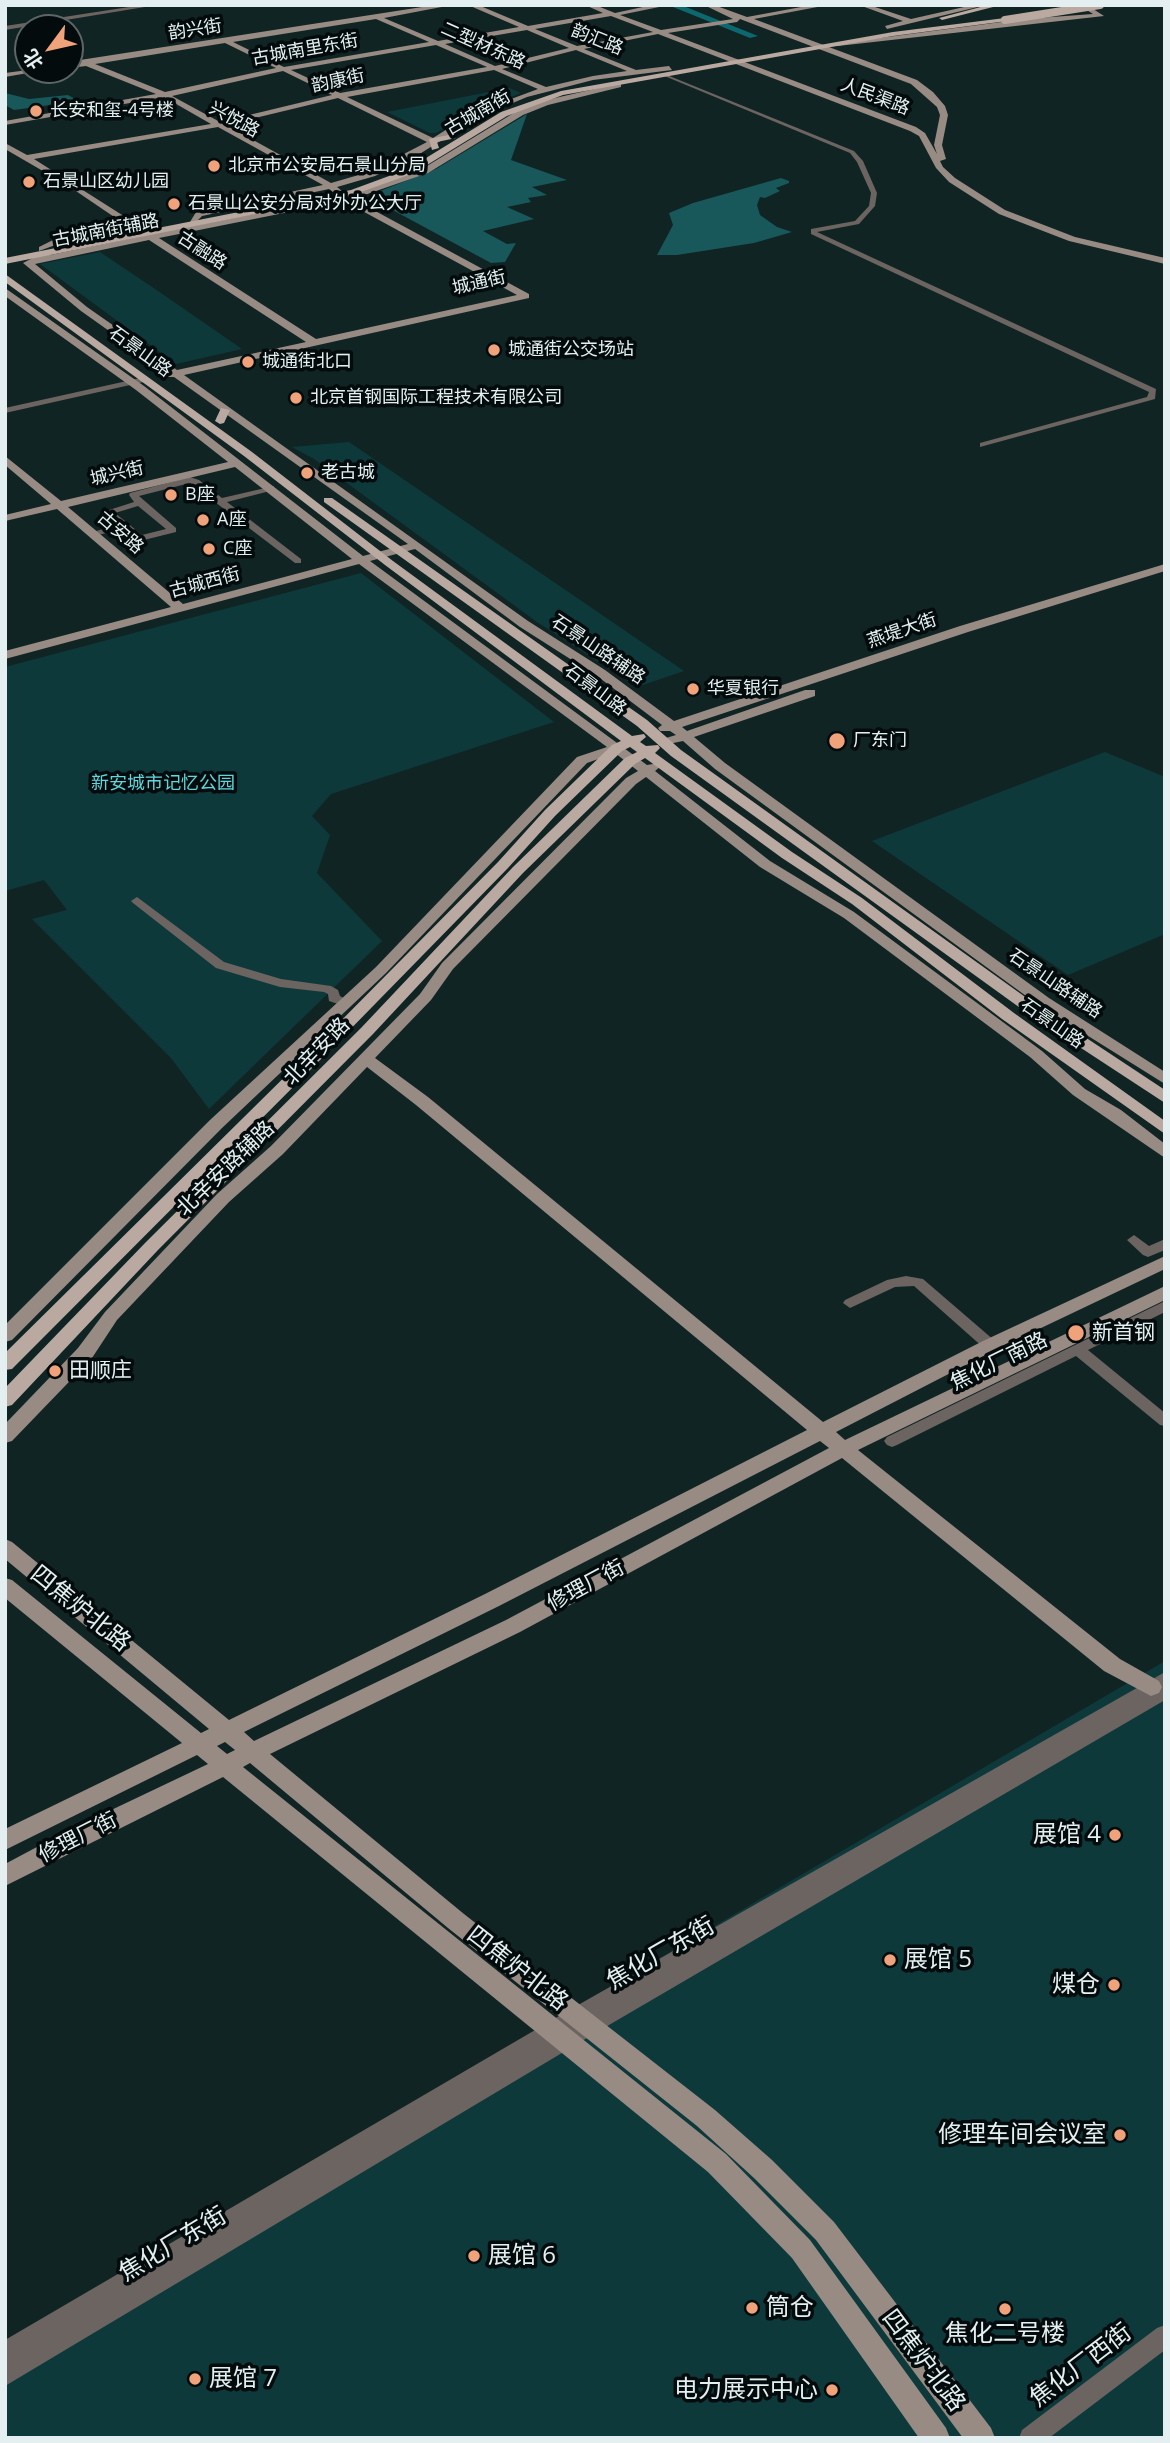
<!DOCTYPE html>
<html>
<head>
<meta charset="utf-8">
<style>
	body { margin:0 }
	#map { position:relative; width:1170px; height:2443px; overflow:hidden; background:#102424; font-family:"Open Sans","Noto Sans SC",sans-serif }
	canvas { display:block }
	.frame { position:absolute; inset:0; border:7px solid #e3eff0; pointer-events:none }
	.north { position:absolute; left:14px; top:14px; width:70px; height:70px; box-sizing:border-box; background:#040b0c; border:2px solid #5d6667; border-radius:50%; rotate:237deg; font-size:19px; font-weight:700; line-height:28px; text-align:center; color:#e3eff0 }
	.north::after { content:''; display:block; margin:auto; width:24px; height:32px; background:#f0a27a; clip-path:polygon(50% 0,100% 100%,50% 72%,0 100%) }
</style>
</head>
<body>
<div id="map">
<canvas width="1170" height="2443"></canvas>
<div class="frame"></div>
<div class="north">北</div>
</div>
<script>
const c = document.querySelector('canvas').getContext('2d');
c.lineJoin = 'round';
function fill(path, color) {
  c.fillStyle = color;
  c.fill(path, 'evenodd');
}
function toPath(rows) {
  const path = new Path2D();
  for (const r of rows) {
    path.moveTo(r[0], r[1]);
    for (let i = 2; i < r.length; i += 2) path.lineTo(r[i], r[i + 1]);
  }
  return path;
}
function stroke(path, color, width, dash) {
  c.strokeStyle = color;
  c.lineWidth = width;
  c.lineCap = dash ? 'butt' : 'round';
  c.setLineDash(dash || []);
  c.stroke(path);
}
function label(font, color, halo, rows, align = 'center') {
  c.font = font + ' "Open Sans","Noto Sans SC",sans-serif';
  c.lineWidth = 7;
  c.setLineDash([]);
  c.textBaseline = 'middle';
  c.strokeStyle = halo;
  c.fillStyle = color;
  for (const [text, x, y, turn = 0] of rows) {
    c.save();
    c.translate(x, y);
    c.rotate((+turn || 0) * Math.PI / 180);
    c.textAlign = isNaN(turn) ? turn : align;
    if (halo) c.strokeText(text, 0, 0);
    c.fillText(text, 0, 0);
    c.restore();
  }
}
fill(toPath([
	[509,88,521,93,468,115,436,133,430,133,387,112],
	[100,252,161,293,242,349,176,364,40,264],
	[349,442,684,671,637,687,537,622,314,459,292,447],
	[361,573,554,722,331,794,312,816,330,835,317,873,382,941,209,1109,171,1058,32,919,67,910,44,880,5,891,5,667],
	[1105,752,1165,777,1165,934,1068,975,872,841],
	[1165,1661,1165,2438,5,2438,5,2343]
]), '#0e393b');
fill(toPath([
	[5,93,29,99,68,95,79,101,14,110,5,105],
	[527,114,511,160,567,180,532,187,547,195,528,198,531,202,507,207,534,219,483,231,507,244,516,243,505,262,491,263,374,200,380,191,436,169],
	[781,178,789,181,789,183,776,188,780,191,765,198,760,197,757,205,760,215,777,227,792,232,754,243,677,255,657,255,673,225,669,213,693,203]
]), '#18575a');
fill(toPath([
	[668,5,681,5,758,36,750,38,668,5]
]), '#0c686d');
fill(toPath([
	[142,5,157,5,5,30,5,26,142,5],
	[662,73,854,151,863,161,877,193,875,206,859,224,817,232,1156,389,1155,399,980,447,980,443,1147,397,1149,392,811,234,811,229,855,221,869,206,871,193,857,162,850,153,662,75,662,73],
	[145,377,148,377,148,381,5,413,5,408,145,377],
	[190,477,199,480,222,498,274,486,274,490,227,502,301,559,301,563,295,563,190,483,139,496,176,528,176,532,140,541,123,529,94,536,89,533,118,525,103,512,134,502,129,495,130,493,190,477],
	[138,506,166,529,142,535,115,513,138,506],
	[137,897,224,962,281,979,331,986,338,990,340,996,351,1002,349,1005,341,1005,329,1001,328,994,324,992,280,987,216,968,133,903,131,901,137,897],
	[1134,1235,1149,1246,1165,1239,1165,1250,1148,1257,1143,1255,1127,1240,1134,1235],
	[906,1276,923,1279,995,1341,997,1345,995,1349,985,1349,914,1286,895,1287,850,1308,843,1303,845,1300,887,1280,906,1276],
	[1165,1301,1165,1312,1088,1350,1165,1413,1165,1426,1160,1425,1076,1356,897,1445,892,1447,887,1445,884,1441,887,1437,1165,1301],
	[1165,1672,1165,1700,597,2032,5,2386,5,2340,571,2009,1165,1672],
	[1165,2325,1165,2350,1049,2438,1019,2438,1022,2430,1157,2328,1165,2325]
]), '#6b6460');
fill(toPath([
	[435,5,452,5,384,18,438,41,519,27,468,5,478,5,528,26,603,13,585,5,595,5,615,13,652,5,669,5,620,15,661,30,733,19,704,5,714,5,747,17,812,5,828,5,754,19,917,80,933,92,945,106,948,115,942,145,946,159,940,161,943,167,955,178,1005,210,1075,237,1165,258,1165,264,1069,241,999,214,949,182,936,168,919,136,910,131,658,34,584,49,636,70,669,66,672,70,593,80,527,97,477,118,410,160,375,176,337,187,347,195,358,193,422,169,517,111,542,101,621,83,621,87,548,105,523,115,428,173,353,199,529,294,529,298,184,375,528,621,605,670,674,721,960,626,1165,564,1165,571,968,632,682,727,687,731,805,690,815,690,815,696,694,737,725,763,1049,998,1165,1072,1165,1084,1037,1004,715,769,683,741,659,746,659,740,676,735,670,731,660,731,658,728,662,725,597,676,520,627,415,549,370,561,647,765,659,763,661,766,655,771,770,861,854,912,1042,1051,1085,1089,1121,1110,1165,1144,1165,1158,1073,1095,1030,1057,844,918,760,867,646,777,636,784,453,969,431,1000,375,1058,428,1097,823,1422,983,1341,1165,1256,1165,1269,997,1349,836,1432,845,1440,1165,1286,1165,1300,858,1450,1120,1659,1159,1681,1162,1687,1159,1693,1151,1696,1104,1671,842,1458,520,1632,270,1754,464,1914,715,2110,772,2160,834,2222,991,2428,995,2438,963,2438,816,2240,754,2178,697,2126,448,1928,250,1763,243,1767,726,2154,810,2240,946,2428,950,2438,919,2438,792,2258,708,2172,223,1777,5,1886,5,1864,65,1832,208,1764,197,1755,5,1850,5,1829,182,1743,5,1598,5,1578,12,1580,201,1733,209,1729,5,1559,5,1539,12,1542,229,1720,485,1594,807,1430,416,1105,367,1067,283,1154,229,1202,117,1320,92,1358,12,1441,5,1443,5,1424,78,1348,105,1312,217,1194,271,1146,420,994,442,963,626,778,638,771,615,753,587,763,386,973,222,1128,12,1340,5,1342,5,1325,210,1120,376,967,577,757,607,747,359,564,5,659,5,651,171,607,57,509,5,521,5,515,51,504,5,465,5,456,61,501,228,462,136,390,5,296,5,288,144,386,363,556,408,544,174,377,164,377,163,375,167,372,81,311,23,263,46,251,50,255,143,236,138,233,123,233,58,244,39,251,39,247,53,240,129,227,67,185,5,149,5,143,27,155,211,124,164,97,5,125,5,121,156,94,86,66,70,68,70,64,80,60,435,5],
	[611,16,653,32,577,46,535,29,611,16],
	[376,19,429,42,284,67,233,42,376,19],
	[740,19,911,84,937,107,940,115,934,145,937,154,925,133,916,127,668,33,737,22,740,19],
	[527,30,569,48,495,66,445,44,527,30],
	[225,43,276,68,165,92,95,64,225,43],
	[436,45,487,67,340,93,291,70,436,45],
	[576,50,627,71,593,76,546,87,502,69,576,50],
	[494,70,538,89,471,114,433,138,347,97,494,70],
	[283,71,332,95,220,122,172,96,283,71],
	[338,98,427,142,369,172,331,183,226,125,338,98],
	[218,127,323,185,196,212,190,222,196,222,202,216,329,189,339,197,152,234,34,159,218,127],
	[344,201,517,295,316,339,159,238,344,201],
	[149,240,306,342,177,370,87,307,35,264,149,240],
	[235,467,352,559,183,604,68,507,235,467],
	[820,1441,829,1448,506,1620,254,1741,244,1732,499,1606,820,1441],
	[225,1742,235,1750,227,1754,217,1746,225,1742],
	[859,5,869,5,911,19,973,5,986,5,887,29,885,26,903,21,859,5],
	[1079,5,1087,5,1104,16,838,46,834,44,1024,19,1093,14,1079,5],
	[28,70,45,70,5,77,5,73,28,70]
]), '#978b84');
fill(toPath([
	[988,5,1001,5,942,20,939,18,988,5],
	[1005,18,1007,21,893,36,563,95,507,116,414,173,356,194,5,264,5,258,351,190,408,169,501,112,561,91,893,32,1005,18],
	[453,134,456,138,437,142,439,148,432,150,429,139,453,134],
	[5,274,252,452,393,561,632,736,644,734,646,737,640,742,646,746,658,745,660,748,655,753,792,852,862,898,1014,1013,1165,1121,1165,1134,1002,1019,852,904,782,858,645,758,635,764,523,873,373,1034,158,1250,12,1405,5,1407,5,1388,146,1242,361,1028,513,867,625,758,637,752,630,747,622,751,555,816,508,868,332,1048,12,1369,5,1370,5,1353,320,1042,498,862,545,810,612,745,621,741,385,565,244,456,5,282,5,274],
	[221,408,230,410,224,423,220,424,215,421,221,408],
	[324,498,332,498,647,720,681,750,1035,1004,1165,1090,1165,1103,1023,1010,671,756,637,726,324,502,324,498]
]), '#b9a9a1');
stroke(toPath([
	[1005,20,1100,5]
]), '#b9a9a1', 8);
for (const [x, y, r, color] of [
	[36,111,7,"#f0a27a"],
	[214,166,7,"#f0a27a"],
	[29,182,7,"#f0a27a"],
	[174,204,7,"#f0a27a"],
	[494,350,7,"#f0a27a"],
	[248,362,7,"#f0a27a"],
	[296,398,7,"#f0a27a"],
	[307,473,7,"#f0a27a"],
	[171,495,7,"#f0a27a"],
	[203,520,7,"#f0a27a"],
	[209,549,7,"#f0a27a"],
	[693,689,7,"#f0a27a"],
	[837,741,9,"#f0a27a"],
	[1076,1333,9,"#f0a27a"],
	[55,1371,7,"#f0a27a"],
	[1115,1835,7,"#f0a27a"],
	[890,1960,7,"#f0a27a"],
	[1114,1985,7,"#f0a27a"],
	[1120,2135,7,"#f0a27a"],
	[474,2256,7,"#f0a27a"],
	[752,2308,7,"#f0a27a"],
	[1005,2309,7,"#f0a27a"],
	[195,2379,7,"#f0a27a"],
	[832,2390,7,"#f0a27a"]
]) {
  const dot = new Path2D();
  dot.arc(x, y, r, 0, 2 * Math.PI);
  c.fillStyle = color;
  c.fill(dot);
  stroke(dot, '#040b0c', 2.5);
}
label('18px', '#e3eff0', '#040b0c', [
	["韵兴街",195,30,-9],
	["韵汇路",597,40,22],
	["二型材东路",483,46,24],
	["古城南里东街",305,50,-10],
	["韵康街",338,81,-12],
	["人民渠路",875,97,21],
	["古城南街",478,113,-30],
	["兴悦路",234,120,29],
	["古城南街辅路",106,231,-11],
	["古融路",202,251,33],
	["城通街",479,283,-13],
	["石景山路",140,352,36],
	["城兴街",117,474,-13],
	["古安路",120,533,41],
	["古城西街",205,583,-15],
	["燕堤大街",902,631,-19],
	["石景山路辅路",598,650,34],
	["石景山路",595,690,37],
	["石景山路辅路",1055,984,34],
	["石景山路",1052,1024,35]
]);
label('18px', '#e3eff0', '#040b0c', [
	["长安和玺-4号楼",50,111],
	["北京市公安局石景山分局",228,166],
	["石景山区幼儿园",43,182],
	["石景山公安分局对外办公大厅",188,204],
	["城通街公交场站",508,350],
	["城通街北口",262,362],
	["北京首钢国际工程技术有限公司",310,398],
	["老古城",321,473],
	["B座",185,495],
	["A座",217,520],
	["C座",223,549],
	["华夏银行",707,689],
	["厂东门",853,741]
], 'left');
label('18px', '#5ed7dd', '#040b0c', [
	["新安城市记忆公园",163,784]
]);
label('21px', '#e3eff0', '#040b0c', [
	["北辛安路",317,1052,-46],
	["北辛安路辅路",226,1169,-44],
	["焦化厂南路",999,1362,-26],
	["修理厂街",586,1586,-28],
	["修理厂街",78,1838,-27]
]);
label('21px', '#e3eff0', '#040b0c', [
	["新首钢",1092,1333],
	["田顺庄",69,1371]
], 'left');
label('24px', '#e3eff0', '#040b0c', [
	["四焦炉北路",80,1609,39],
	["焦化厂东街",661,1954,-30],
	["四焦炉北路",517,1969,38],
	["焦化厂东街",173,2245,-31],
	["四焦炉北路",923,2361,53],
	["焦化厂西街",1081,2366,-37]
]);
label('24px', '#e3eff0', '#040b0c', [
	["展馆 4",1101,1835],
	["展馆 5",904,1960,"left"],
	["煤仓",1100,1985],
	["修理车间会议室",1106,2135],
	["展馆 6",488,2256,"left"],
	["筒仓",766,2308,"left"],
	["焦化二号楼",1005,2334,"center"],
	["展馆 7",209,2379,"left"],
	["电力展示中心",818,2390]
], 'right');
</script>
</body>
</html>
